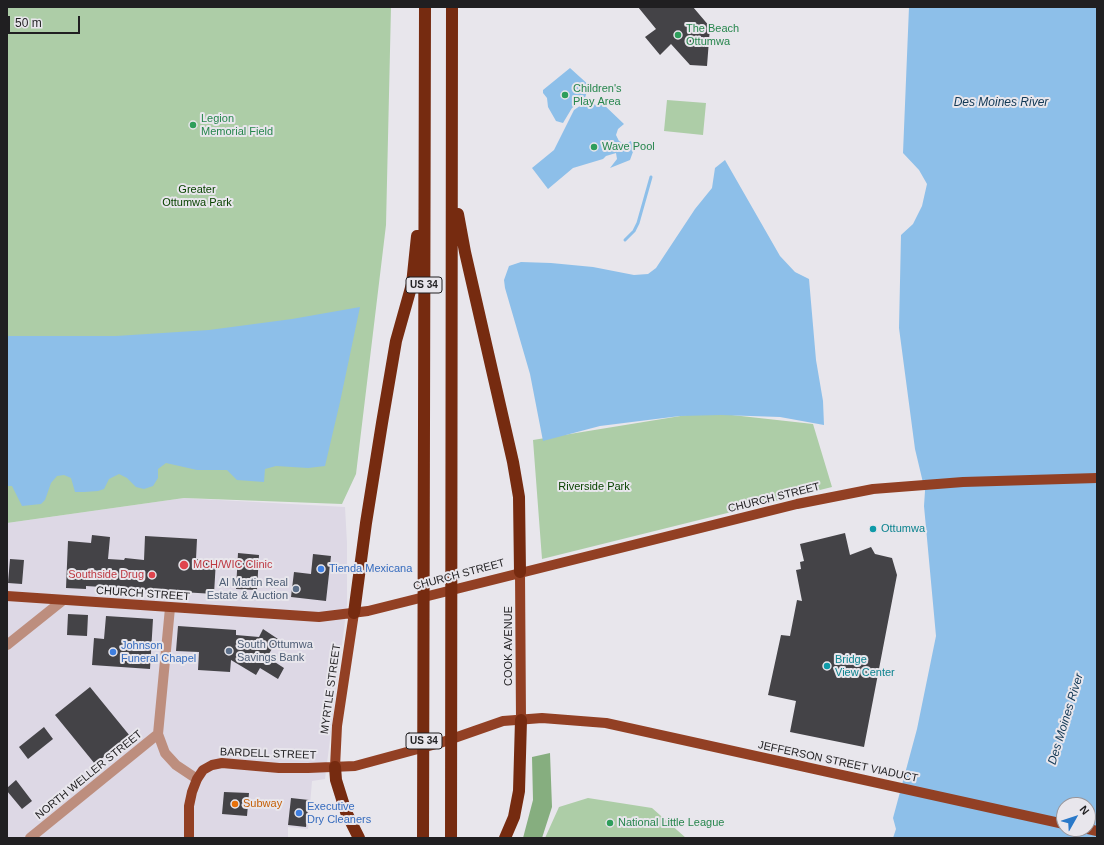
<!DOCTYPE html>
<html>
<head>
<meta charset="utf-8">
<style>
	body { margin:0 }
	#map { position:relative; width:1104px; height:845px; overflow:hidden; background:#e8e6ec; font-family:Helvetica,sans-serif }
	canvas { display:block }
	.frame { position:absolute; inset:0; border:8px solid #201f21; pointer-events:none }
	.north { position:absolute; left:1056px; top:797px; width:40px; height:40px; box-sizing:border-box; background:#e8e6ec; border:1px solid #98969b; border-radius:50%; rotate:51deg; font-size:11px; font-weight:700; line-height:16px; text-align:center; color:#201f21 }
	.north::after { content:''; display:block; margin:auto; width:14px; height:18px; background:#2a79c9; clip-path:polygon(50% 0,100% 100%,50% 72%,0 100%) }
	.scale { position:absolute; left:8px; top:16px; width:72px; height:18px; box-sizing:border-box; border:2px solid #201f21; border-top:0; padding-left:5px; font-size:12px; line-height:14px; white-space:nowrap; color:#201f21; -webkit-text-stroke:3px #e8e6ec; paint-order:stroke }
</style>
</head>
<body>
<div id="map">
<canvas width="1104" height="845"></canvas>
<div class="frame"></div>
<div class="north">N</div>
<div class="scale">50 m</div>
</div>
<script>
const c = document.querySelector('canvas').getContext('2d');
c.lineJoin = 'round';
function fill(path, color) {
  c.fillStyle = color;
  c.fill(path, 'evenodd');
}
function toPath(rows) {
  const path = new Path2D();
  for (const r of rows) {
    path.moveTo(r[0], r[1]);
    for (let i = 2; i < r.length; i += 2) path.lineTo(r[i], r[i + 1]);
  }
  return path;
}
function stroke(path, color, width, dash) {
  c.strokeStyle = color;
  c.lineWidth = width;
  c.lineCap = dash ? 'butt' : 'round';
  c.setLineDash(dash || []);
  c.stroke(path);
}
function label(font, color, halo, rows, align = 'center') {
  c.font = font + ' Helvetica,sans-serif';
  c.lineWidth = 4;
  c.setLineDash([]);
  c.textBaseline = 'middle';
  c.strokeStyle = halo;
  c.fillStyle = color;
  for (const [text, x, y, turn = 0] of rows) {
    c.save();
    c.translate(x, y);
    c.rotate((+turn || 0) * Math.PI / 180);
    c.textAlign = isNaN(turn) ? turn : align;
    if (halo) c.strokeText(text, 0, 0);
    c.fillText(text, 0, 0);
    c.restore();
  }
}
fill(toPath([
	[184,498,345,507,347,543,347,605,325,779,312,781,308,829,288,827,288,838,7,838,7,523]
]), '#ddd8e5');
fill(toPath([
	[7,7,391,7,386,225,356,474,342,504,184,498,7,523],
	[667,100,706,103,703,135,664,131],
	[705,412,813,424,832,487,542,559,533,440],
	[588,798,652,808,686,838,545,838,559,807]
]), '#adcda7');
fill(toPath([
	[550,753,552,807,542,838,523,838,533,800,532,757]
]), '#86ae7f');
fill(toPath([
	[909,7,1097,7,1097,838,893,838,896,829,893,818,917,729,936,636,924,506,925,491,915,449,899,328,901,235,913,224,922,206,927,184,919,170,903,153],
	[1064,805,1088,805,1088,829,1064,829],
	[570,68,591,87,587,91,585,98,572,108,563,123,556,121,548,107,547,98,543,93,543,90],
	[587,101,596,105,602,103,624,124,618,129,616,135,619,141,625,144,631,141,634,149,630,160,610,168,617,159,616,153,606,156,603,159,573,168,548,189,532,168,554,150,574,110],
	[725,160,780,256,795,272,809,279,816,360,823,401,824,425,780,417,721,415,680,416,600,426,543,441,530,374,505,288,504,280,509,266,521,262,551,263,593,267,634,275,648,274,656,268,695,209,712,188,715,168],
	[360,307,340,402,325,466,308,468,276,466,265,469,264,482,237,480,227,470,197,470,166,463,158,469,158,478,153,486,144,489,136,487,127,478,119,474,109,479,104,489,98,491,84,492,75,492,71,478,64,475,57,476,51,483,45,500,41,504,22,506,12,486,7,486,7,336,116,336,209,330,292,319]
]), '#8dbfe9');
stroke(toPath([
	[625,240,634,231,638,223,651,177]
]), '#8dbfe9', 3);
fill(toPath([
	[638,7,693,7,710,27,707,66,690,65,671,44,660,55,645,37,656,29],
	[845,533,850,555,871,547,875,554,892,558,897,575,864,747,790,732,796,701,768,695,781,635,790,636,797,600,802,601,796,570,801,569,800,562,804,561,800,544],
	[92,535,110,537,108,559,124,560,125,558,144,560,145,536,197,539,196,559,216,560,214,594,86,586,86,589,66,588,68,541,91,543],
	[238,553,259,555,257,590,236,589],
	[313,554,331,556,326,601,291,597,294,572,311,574],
	[10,559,24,560,22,584,8,583],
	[68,614,88,615,87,636,67,635],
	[106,616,153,619,150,669,92,665,94,638,104,639],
	[178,626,236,630,236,635,259,637,263,629,278,639,267,657,284,668,278,679,260,668,256,675,231,660,230,672,198,670,199,652,176,651],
	[90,687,130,736,95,764,55,715],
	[44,727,53,739,28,759,19,747],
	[16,780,32,801,22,809,7,791,7,788],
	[224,792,249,793,247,816,222,814],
	[291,798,309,800,306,827,288,825]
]), '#444347');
stroke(toPath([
	[170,608,158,734,165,753,176,765,197,779],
	[7,645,62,601],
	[30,838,158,734]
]), '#bd8e7e', 10);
stroke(toPath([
	[520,572,521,720],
	[7,596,319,617,368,611,797,504,873,489,963,482,1097,478],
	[335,767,337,726,354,613],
	[1088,829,1097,831],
	[189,838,189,806,192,792,197,779,203,770,212,765,222,763,279,768,308,768,355,766,440,743,503,721,542,718,606,723,1064,824]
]), '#924024', 10);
stroke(toPath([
	[458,214,465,252,513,462,519,497,520,572],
	[354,613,366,523,382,423,396,341,412,284,417,236],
	[335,767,336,780,346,812,359,838],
	[423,838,425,7],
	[451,838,452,7],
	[505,838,514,817,519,791,521,720]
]), '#762b10', 12);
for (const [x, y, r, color] of [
	[678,35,4,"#2e9e5b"],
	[565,95,4,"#2e9e5b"],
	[193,125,4,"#2e9e5b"],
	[594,147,4,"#2e9e5b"],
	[873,529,4,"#0f9aa8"],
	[184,565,5,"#e0444e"],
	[321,569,4,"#3f7fe0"],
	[152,575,4,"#e0444e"],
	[296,589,4,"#5c6f8a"],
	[229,651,4,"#5c6f8a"],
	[113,652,4,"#3f7fe0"],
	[827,666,4,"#0f9aa8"],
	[235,804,4,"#e8710a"],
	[299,813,4,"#3f7fe0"],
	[610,823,4,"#2e9e5b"]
]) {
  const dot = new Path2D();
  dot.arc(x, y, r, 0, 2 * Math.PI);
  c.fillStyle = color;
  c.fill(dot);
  stroke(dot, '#e8e6ec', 1.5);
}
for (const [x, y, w] of [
	[424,285,36],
	[424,741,36]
]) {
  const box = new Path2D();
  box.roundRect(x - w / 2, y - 8, w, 16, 3);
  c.fillStyle = '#e8e6ec';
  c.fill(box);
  stroke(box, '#201f21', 1);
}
label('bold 10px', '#201f21', null, [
	["US 34",424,285],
	["US 34",424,741]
]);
label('11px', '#27864d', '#e8e6ec', [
	["The Beach",686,29],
	["Ottumwa",686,42],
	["Children's",573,89],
	["Play Area",573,102],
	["Legion",201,119],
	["Memorial Field",201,132],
	["Wave Pool",602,147],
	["National Little League",618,823]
], 'left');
label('11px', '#094300', '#e8e6ec', [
	["Greater",197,190],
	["Ottumwa Park",197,203],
	["Riverside Park",594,487]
]);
label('11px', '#201f21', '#e8e6ec', [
	["CHURCH STREET",774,498,-14],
	["CHURCH STREET",459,575,-15],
	["CHURCH STREET",143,594,4],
	["COOK AVENUE",509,646,-90],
	["MYRTLE STREET",331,689,-82],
	["BARDELL STREET",268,754,2],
	["JEFFERSON STREET VIADUCT",838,762,12],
	["NORTH WELLER STREET",89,775,-39]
]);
label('11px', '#0d838f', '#e8e6ec', [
	["Ottumwa",881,529],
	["Bridge",835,660],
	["View Center",835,673]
], 'left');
label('11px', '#be3a42', '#e8e6ec', [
	["MCH/WIC Clinic",193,565],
	["Southside Drug",144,575,"right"]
], 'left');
label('11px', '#366cbe', '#e8e6ec', [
	["Tienda Mexicana",329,569],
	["Johnson",121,646],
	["Funeral Chapel",121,659],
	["Executive",307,807],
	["Dry Cleaners",307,820]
], 'left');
label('11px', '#4e5e75', '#e8e6ec', [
	["Al Martin Real",288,583],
	["Estate & Auction",288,596],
	["South Ottumwa",237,645,"left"],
	["Savings Bank",237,658,"left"]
], 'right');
label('11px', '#c56008', '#e8e6ec', [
	["Subway",243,804]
], 'left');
label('italic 12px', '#123855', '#e8e6ec', [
	["Des Moines River",1001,103],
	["Des Moines River",1066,719,-73]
]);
</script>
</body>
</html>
